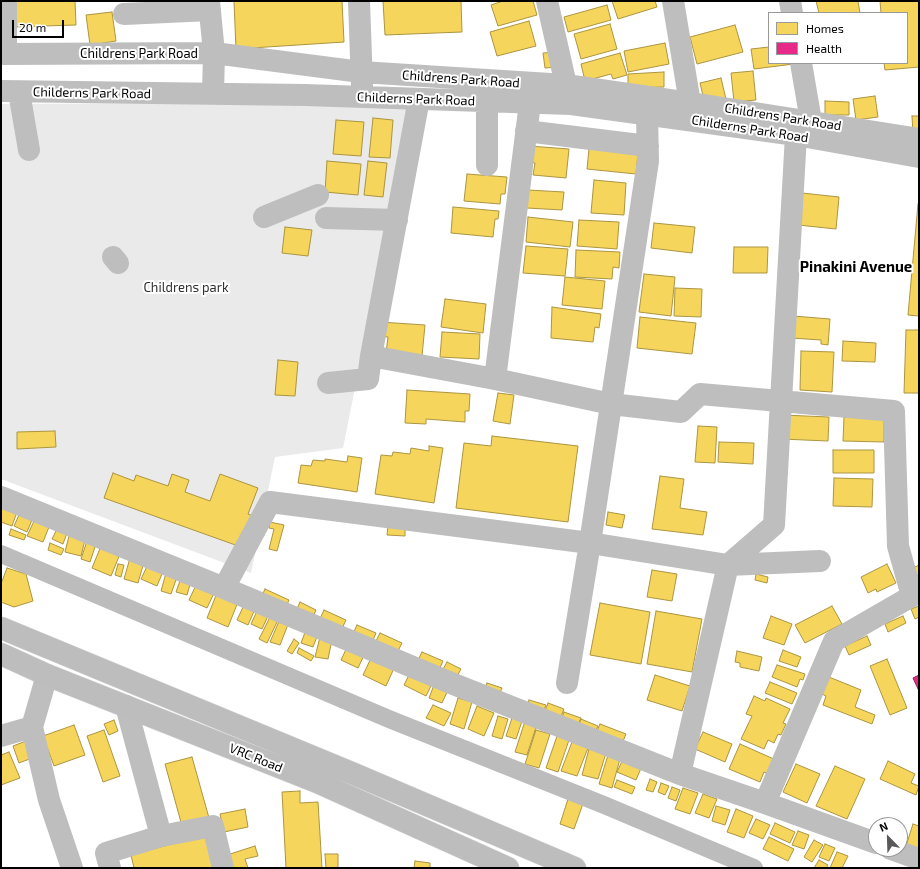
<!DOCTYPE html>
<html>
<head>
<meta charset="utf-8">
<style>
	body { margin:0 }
	#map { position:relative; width:920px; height:869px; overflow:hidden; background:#fff; font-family:"Exo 2",sans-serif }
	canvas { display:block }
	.frame { position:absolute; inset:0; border:2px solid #000; pointer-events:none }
	.legend { position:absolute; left:768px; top:12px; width:140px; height:52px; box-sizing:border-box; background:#fff; border:1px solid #999; margin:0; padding:5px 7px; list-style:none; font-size:12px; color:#000 }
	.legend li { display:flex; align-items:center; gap:8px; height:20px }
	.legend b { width:20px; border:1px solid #999 }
	.north { position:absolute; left:868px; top:817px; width:40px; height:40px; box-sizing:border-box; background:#fff; border:1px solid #999; border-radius:50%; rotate:337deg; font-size:11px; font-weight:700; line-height:16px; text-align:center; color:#000 }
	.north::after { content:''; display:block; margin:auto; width:14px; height:18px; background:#595959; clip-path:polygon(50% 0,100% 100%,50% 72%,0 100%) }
	.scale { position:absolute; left:12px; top:20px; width:52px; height:18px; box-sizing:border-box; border:2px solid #000; border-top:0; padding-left:5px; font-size:12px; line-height:14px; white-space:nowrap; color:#000; -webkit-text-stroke:3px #fff; paint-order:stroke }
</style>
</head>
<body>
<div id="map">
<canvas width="920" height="869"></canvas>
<div class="frame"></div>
<ul class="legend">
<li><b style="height:11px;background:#f6d55c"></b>Homes</li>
<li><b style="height:11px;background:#e7298a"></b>Health</li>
</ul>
<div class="north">N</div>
<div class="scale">20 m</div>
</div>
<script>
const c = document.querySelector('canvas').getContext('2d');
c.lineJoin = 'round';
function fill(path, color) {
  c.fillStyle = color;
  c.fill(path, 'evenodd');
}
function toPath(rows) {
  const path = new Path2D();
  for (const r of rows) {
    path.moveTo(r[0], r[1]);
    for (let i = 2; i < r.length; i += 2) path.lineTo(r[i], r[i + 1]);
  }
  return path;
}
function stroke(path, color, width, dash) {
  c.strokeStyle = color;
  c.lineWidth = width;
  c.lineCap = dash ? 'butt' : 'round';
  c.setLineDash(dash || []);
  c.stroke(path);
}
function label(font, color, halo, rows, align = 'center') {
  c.font = font + ' "Exo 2",sans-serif';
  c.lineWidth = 4;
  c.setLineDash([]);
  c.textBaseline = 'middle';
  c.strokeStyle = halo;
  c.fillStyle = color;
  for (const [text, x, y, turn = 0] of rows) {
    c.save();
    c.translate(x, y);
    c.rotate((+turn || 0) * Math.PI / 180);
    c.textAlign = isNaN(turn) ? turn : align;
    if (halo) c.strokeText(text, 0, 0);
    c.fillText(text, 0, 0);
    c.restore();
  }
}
fill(toPath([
	[412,102,343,448,275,457,251,573,1,479,1,104]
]), '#eaeaea');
const homes = toPath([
	[12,1,75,1,76,25,12,27,12,1],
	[234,1,342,1,344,42,236,49,234,1],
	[383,1,461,1,462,32,385,35,383,1],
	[503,1,533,1,537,15,498,26,491,5,503,1],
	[612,1,655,1,657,7,618,19,612,1],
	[816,1,858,1,860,13,819,13,816,1],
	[880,1,919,1,919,67,885,70,884,63,907,63,907,13,881,13,880,1],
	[607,5,611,20,568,32,564,17,607,5],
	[112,12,116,41,90,45,86,15,112,12],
	[529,21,536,46,497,56,490,32,529,21],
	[610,24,617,49,581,59,574,34,610,24],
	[735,25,743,52,697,64,690,37,735,25],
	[665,43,669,64,628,72,624,51,665,43],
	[769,47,769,63,794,64,754,69,751,49,769,47],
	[556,52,557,67,545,68,543,53,556,52],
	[620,53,627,75,613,79,611,74,585,81,581,64,620,53],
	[753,71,756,100,734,102,731,73,753,71],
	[664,72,664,87,628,88,628,74,664,72],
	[721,78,726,99,705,104,700,83,721,78],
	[875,96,878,117,856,120,853,99,875,96],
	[825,101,849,102,849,115,825,115,825,101],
	[912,116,919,116,919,134,913,134,912,116],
	[373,118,393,120,390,158,369,157,373,118],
	[336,120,364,122,361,156,333,154,336,120],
	[529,146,569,149,566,178,533,175,535,163,526,161,529,146],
	[589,149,638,153,636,174,587,169,589,149],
	[327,161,361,164,358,195,325,192,327,161],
	[368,161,387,163,383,197,364,195,368,161],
	[467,174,507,177,505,194,501,194,500,204,464,201,467,174],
	[594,180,626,183,624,215,591,213,594,180],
	[528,190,564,192,562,210,527,208,528,190],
	[802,193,839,197,836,229,798,225,802,193],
	[918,204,919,204,919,316,908,315,918,204],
	[453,207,499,211,498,219,495,219,493,237,451,233,453,207],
	[528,217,573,222,570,247,526,242,528,217],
	[579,220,619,222,617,249,577,246,579,220],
	[654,223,695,227,692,253,651,248,654,223],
	[285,227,312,230,308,256,282,253,285,227],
	[526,246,568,249,565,276,523,273,526,246],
	[734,247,768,247,767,273,733,273,734,247],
	[576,250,620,252,619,268,613,267,612,279,575,277,576,250],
	[644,274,675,277,671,316,639,312,644,274],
	[565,277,605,281,602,309,562,305,565,277],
	[675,288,702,289,701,317,674,316,675,288],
	[445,299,486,304,483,333,441,327,445,299],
	[552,307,601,314,599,328,595,327,593,342,551,338,552,307],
	[793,316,830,319,828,345,821,344,821,340,791,338,793,316],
	[640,317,696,323,692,354,637,348,640,317],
	[380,322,425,325,422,356,386,353,388,337,379,336,380,322],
	[906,330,919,330,919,393,904,393,906,330],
	[442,332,480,334,479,359,440,357,442,332],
	[843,341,876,343,875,362,842,361,843,341],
	[801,351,834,352,832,392,800,390,801,351],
	[278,360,298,362,295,396,275,395,278,360],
	[407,390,470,394,469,411,465,411,465,422,426,419,426,424,405,423,407,390],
	[498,393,514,395,510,424,493,421,498,393],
	[782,415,829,417,828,441,781,439,782,415],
	[844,417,884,417,884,442,843,441,844,417],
	[698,426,717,427,715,463,695,462,698,426],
	[55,431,56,447,17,449,17,432,55,431],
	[492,436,578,446,568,522,456,508,464,443,491,446,492,436],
	[719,442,754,443,753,464,718,462,719,442],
	[429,446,443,448,434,503,375,494,381,455,392,456,393,452,410,454,411,448,429,451,429,446],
	[833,450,874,450,874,473,833,473,833,450],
	[348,456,362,458,357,492,298,483,301,465,311,466,313,460,325,461,325,459,347,462,348,456],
	[113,473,134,481,136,475,168,486,172,474,189,480,185,492,210,501,220,474,258,488,248,514,253,516,241,547,104,498,113,473],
	[660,476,684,479,680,508,707,512,703,535,652,529,660,476],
	[834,478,873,479,872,507,833,506,834,478],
	[1,506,17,512,12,526,1,522,1,506],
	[608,512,625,515,622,528,606,525,608,512],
	[19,515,32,520,27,532,14,526,19,515],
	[34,521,49,527,43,542,27,536,34,521],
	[270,522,284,525,277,551,269,549,274,529,269,528,270,522],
	[388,526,405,528,405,536,387,535,388,526],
	[11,529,26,535,24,540,9,535,11,529],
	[57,529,67,533,63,544,52,539,57,529],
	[69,536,85,540,81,556,65,552,69,536],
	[87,541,96,544,90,562,81,559,87,541],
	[50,543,64,549,61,555,48,550,50,543],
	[101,546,120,554,111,576,92,568,101,546],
	[130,558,144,562,138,583,124,579,130,558],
	[149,562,164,569,157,586,141,579,149,562],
	[118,564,124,565,121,577,115,575,118,564],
	[887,564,896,583,877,592,876,589,868,593,861,577,887,564],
	[919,565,919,575,914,577,911,569,919,565],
	[7,568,26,574,33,601,14,607,1,602,1,584,7,568],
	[652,570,677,574,672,601,647,597,652,570],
	[166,573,177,577,171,594,161,591,166,573],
	[756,574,768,577,767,583,755,580,756,574],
	[181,578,191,581,187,595,176,592,181,578],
	[197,583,215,591,207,608,189,600,197,583],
	[265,589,289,600,285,609,261,598,265,589],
	[217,593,238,602,228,627,207,618,217,593],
	[300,602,316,610,312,619,296,611,300,602],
	[600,603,650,612,641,664,590,655,600,603],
	[244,605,255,609,248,625,237,620,244,605],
	[832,606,842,624,805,643,795,625,832,606],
	[919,606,919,617,915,619,911,609,919,606],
	[324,610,346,620,340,633,318,623,324,610],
	[257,611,268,616,262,629,251,624,257,611],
	[656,611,702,619,692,672,647,664,656,611],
	[771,616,792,624,784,645,763,638,771,616],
	[903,616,906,623,888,632,885,624,903,616],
	[270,617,278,620,267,643,259,639,270,617],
	[280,619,289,622,280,645,270,642,280,619],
	[357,625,376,633,371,645,352,636,357,625],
	[306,630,318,634,313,647,301,643,306,630],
	[380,633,402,643,397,653,375,643,380,633],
	[867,636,871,645,849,655,845,646,867,636],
	[320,637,332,640,328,659,315,657,320,637],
	[294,639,299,643,292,654,287,651,294,639],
	[349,643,366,651,358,668,341,660,349,643],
	[299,648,314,656,311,661,297,653,299,648],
	[783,650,801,657,797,667,779,661,783,650],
	[737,651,762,657,759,671,740,667,740,663,735,662,737,651],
	[422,652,443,661,437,674,416,664,422,652],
	[373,654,396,664,386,686,363,675,373,654],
	[887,659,907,708,890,715,870,666,887,659],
	[447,662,461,669,455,680,441,673,447,662],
	[777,665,805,674,803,680,800,679,797,687,772,677,777,665],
	[412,669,434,680,426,696,404,685,412,669],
	[655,675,690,686,682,711,647,700,655,675],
	[829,677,861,690,855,707,875,715,872,724,823,705,826,696,822,694,829,677],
	[770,682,797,693,792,704,765,693,770,682],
	[487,683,502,688,499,695,485,690,487,683],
	[434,685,448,690,442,703,429,698,434,685],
	[754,696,765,701,766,698,790,709,783,723,786,724,781,735,778,734,774,743,768,740,764,749,741,739,752,716,746,714,754,696],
	[458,698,472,702,464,729,450,724,458,698],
	[529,700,546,705,541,717,526,711,529,700],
	[548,703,564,709,559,722,543,716,548,703],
	[433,705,451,713,444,726,426,718,433,705],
	[477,706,494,713,484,736,468,729,477,706],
	[564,712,581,718,577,728,560,723,564,712],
	[498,716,508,719,502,739,492,736,498,716],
	[512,718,522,721,516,739,506,736,512,718],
	[581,719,598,726,593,736,577,729,581,719],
	[114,720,118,731,109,735,104,724,114,720],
	[525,721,537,724,527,755,515,752,525,721],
	[600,724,626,734,621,746,595,736,600,724],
	[74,725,85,755,54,766,43,736,74,725],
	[104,730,120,776,103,782,87,736,104,730],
	[536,730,550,734,539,768,525,764,536,730],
	[703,732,732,744,725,762,695,749,703,732],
	[557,736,569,740,558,772,546,768,557,736],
	[26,741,32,758,19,763,13,746,26,741],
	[572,742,588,748,577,776,561,771,572,742],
	[740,744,776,760,770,775,764,772,760,782,729,769,740,744],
	[589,749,606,753,598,779,582,775,589,749],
	[9,752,20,778,1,785,1,755,9,752],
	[608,755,620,759,612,788,599,784,608,755],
	[192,757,209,818,182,826,165,764,192,757],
	[623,759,642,766,636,780,617,772,623,759],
	[888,761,915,774,911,783,919,786,916,795,880,779,888,761],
	[796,764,820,774,807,803,783,792,796,764],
	[835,766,865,779,847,819,816,806,835,766],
	[650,779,657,782,653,792,646,790,650,779],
	[617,780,635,787,632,794,614,787,617,780],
	[661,783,669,786,665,795,658,792,661,783],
	[672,787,680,790,676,801,668,798,672,787],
	[683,788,698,793,690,814,675,809,683,788],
	[300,791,300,803,318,802,322,868,286,868,282,792,300,791],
	[703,794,717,799,709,818,695,813,703,794],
	[569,796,584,801,574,829,560,824,569,796],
	[716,806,730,810,725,825,712,821,716,806],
	[245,809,248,827,224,832,220,814,245,809],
	[736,809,753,816,744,838,727,832,736,809],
	[756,819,770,825,763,839,749,833,756,819],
	[775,823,795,832,790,843,770,834,775,823],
	[913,824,919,826,919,849,906,846,913,824],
	[798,831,809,835,804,849,792,845,798,831],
	[205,835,214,868,134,868,131,855,205,835],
	[769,837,794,849,788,861,763,849,769,837],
	[814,840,823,845,812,862,804,857,814,840],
	[825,844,835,848,829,861,819,857,825,844],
	[255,846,258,856,245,859,248,868,230,868,227,855,255,846],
	[837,852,848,856,842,868,830,868,837,852],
	[325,854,338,854,338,868,326,868,325,854],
	[819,860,828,865,826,868,814,868,819,860],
	[415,861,430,863,430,868,414,868,415,861]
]);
fill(homes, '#f6d55c');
stroke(homes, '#ac9540', 1);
const health = toPath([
	[919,675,919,691,913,678,919,675]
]);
fill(health, '#e7298a');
stroke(health, '#a21d61', 1);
stroke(toPath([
	[1,554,389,719,604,805,754,868]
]), '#bcbcbc', 18);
const major = toPath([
	[1,628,354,774,575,868],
	[1,654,47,675,317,782,508,868]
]);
stroke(major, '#dbdbdb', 23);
stroke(toPath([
	[6,1,6,54],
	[209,1,214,53,213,94],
	[359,1,362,86],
	[547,1,566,85],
	[673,1,690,103],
	[790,1,792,13],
	[124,14,210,10],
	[1,54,214,53,361,72,566,85,690,103,919,139],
	[801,63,811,121],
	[1,91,305,95,571,104,796,135,919,157],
	[19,92,29,150],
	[419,99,371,356,495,379,611,404,681,412,700,394,894,411,898,546,912,596,834,641,765,803],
	[526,131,648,146],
	[487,165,487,101],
	[264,217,318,195],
	[326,218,397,220],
	[113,257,118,263],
	[495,379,530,103],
	[328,383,368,379,371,356],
	[1,497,224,588,451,683,680,774,765,803,876,843],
	[224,588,270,502,590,543,728,565,774,525,796,135],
	[47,675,32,727,49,800,72,868],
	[567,683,590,543,648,161,647,115],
	[1,736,32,727],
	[680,774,728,565,820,561],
	[161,836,213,826,223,868],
	[891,849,919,859],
	[110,868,106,853,161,836,126,706]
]), '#bebebe', 22);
stroke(major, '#bdbdbd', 22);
label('13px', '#000', '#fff', [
	["Childrens Park Road",139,54],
	["Childrens Park Road",461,79,4],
	["Childerns Park Road",92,93,1],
	["Childerns Park Road",416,99,2],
	["Childrens Park Road",783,117,9],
	["Childerns Park Road",750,129,9],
	["VRC Road",256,758,22]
]);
label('13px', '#2f2f2f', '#fff', [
	["Childrens park",186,288]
]);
label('bold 15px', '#000', '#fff', [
	["Pinakini Avenue",856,267]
]);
</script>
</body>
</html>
